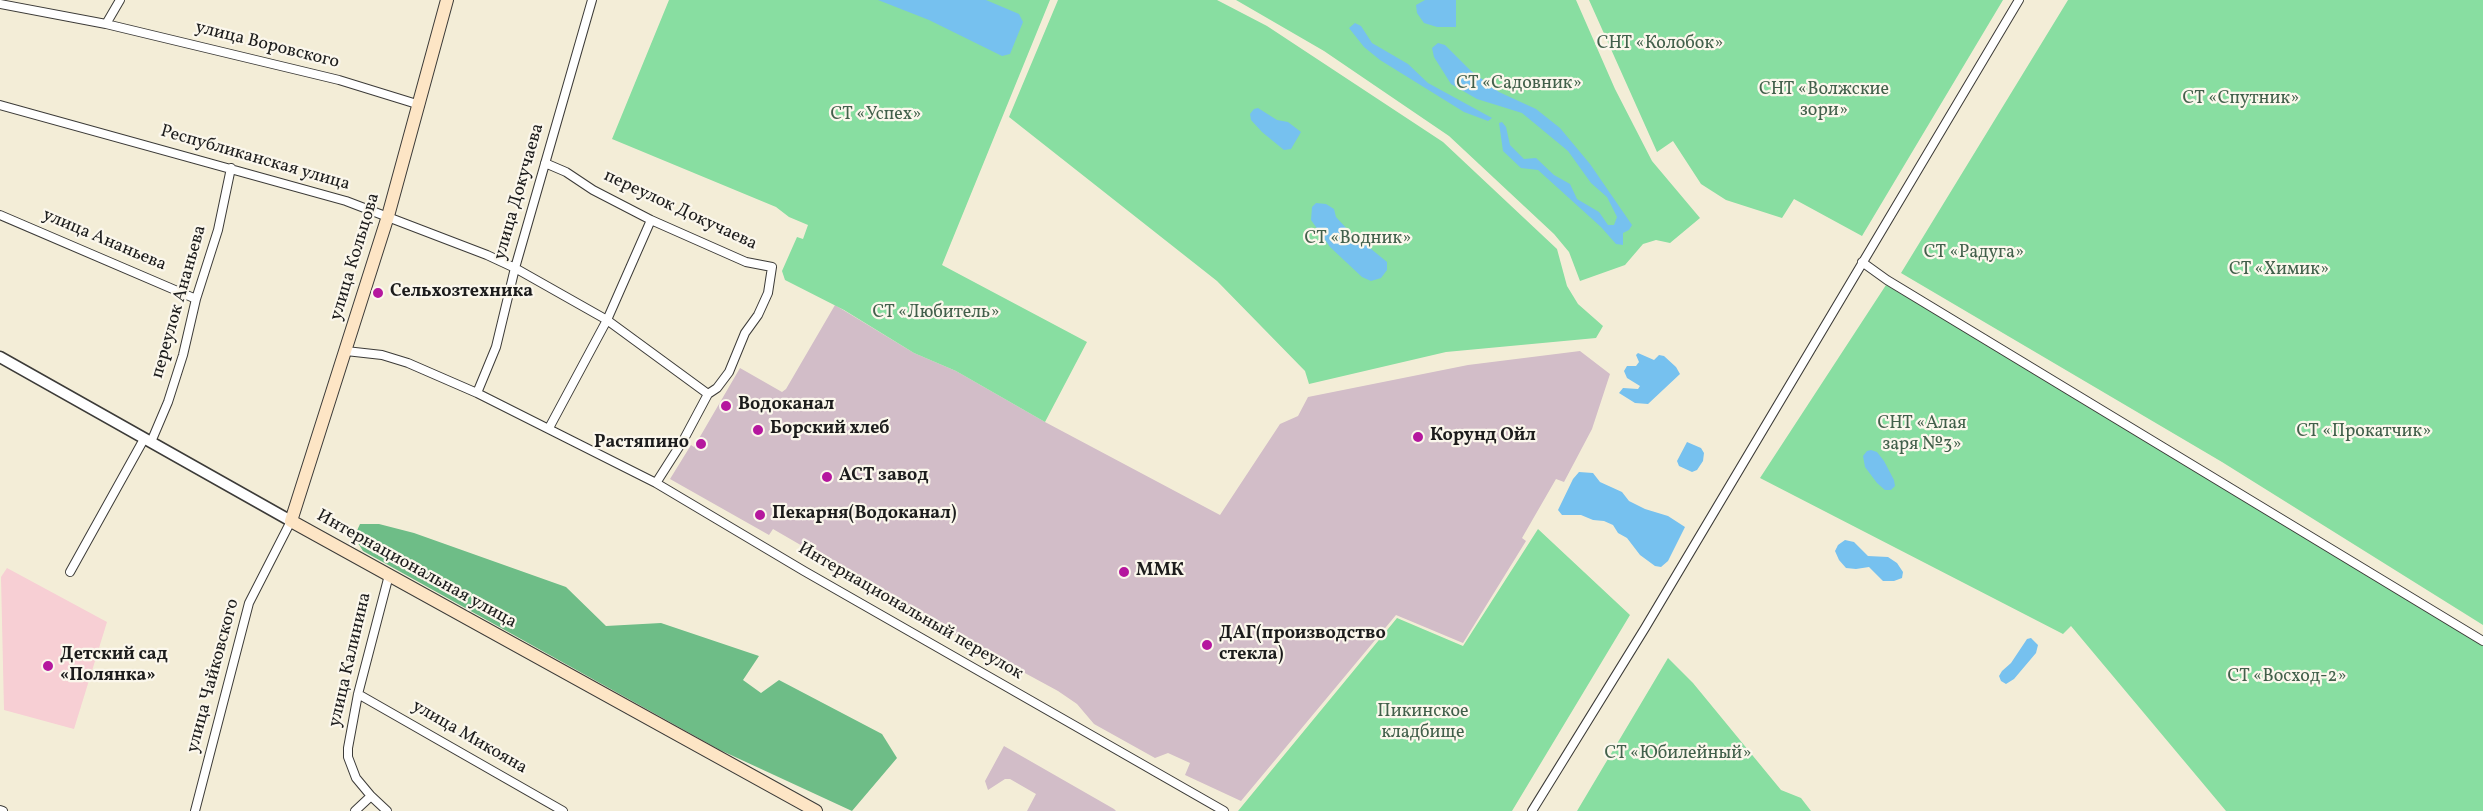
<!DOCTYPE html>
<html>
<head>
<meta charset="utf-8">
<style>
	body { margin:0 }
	canvas { display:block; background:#f3edd7 }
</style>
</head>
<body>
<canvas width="2483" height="811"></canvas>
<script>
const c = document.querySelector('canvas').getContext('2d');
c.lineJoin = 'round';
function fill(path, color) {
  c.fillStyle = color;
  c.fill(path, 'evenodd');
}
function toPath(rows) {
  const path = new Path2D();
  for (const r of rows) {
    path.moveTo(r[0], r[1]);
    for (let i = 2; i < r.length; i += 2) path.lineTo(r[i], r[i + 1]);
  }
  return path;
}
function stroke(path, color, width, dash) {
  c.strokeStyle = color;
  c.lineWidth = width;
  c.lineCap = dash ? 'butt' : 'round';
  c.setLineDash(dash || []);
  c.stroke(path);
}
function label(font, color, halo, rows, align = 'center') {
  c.font = font + ' Vollkorn,serif';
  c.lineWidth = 4.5;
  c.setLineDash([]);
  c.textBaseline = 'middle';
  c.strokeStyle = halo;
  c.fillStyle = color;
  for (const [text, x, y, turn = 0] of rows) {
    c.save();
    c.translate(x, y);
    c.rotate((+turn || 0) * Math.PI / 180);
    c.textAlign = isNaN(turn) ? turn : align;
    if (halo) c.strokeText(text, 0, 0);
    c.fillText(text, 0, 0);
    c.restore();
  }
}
fill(toPath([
	[7,568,107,622,74,729,4,710,1,577]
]), '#f7cfd4');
fill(toPath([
	[835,305,914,353,956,371,1045,422,1220,515,1280,424,1298,416,1308,397,1468,365,1580,351,1610,374,1592,429,1564,482,1556,479,1522,538,1526,541,1463,643,1396,615,1241,801,1185,775,1190,763,1168,753,1155,758,1094,724,1077,704,1058,691,905,608,902,613,829,571,833,564,823,558,773,529,769,535,670,479,691,445,694,447,740,368,782,392,786,389],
	[1004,746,1114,809,1116,811,1027,811,1036,794,1010,779,1005,779,988,790,985,781]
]), '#d2bdc8');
fill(toPath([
	[669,0,1050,0,942,265,1087,342,1045,422,956,371,914,353,844,310,785,280,782,271,797,237,803,239,808,225,789,217,776,207,612,139],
	[1058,0,1217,0,1267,26,1443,142,1557,249,1567,286,1578,304,1603,326,1596,338,1446,352,1309,384,1305,371,1217,281,1009,117],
	[1236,0,1576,0,1615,89,1652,161,1700,218,1670,243,1656,240,1643,244,1625,265,1580,281,1569,252,1554,234,1449,136,1324,51],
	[1589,0,2003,0,1862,236,1794,199,1782,218,1726,200,1701,184,1673,141,1657,152],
	[2068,0,2483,0,2483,625,2222,462,1901,273],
	[1886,285,2209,475,2483,645,2483,811,2226,811,2071,626,2063,634,1760,478],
	[1538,529,1630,615,1512,811,1238,811,1397,618,1463,646],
	[1668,658,1693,683,1781,790,1801,798,1811,811,1577,811]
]), '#88dea1');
fill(toPath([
	[360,524,379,524,414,533,566,587,606,626,661,623,759,656,743,680,761,693,779,680,882,734,897,758,852,811,720,750,363,551,354,537]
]), '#6ebd87');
fill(toPath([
	[878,0,986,0,1019,14,1023,22,1010,54,1002,56,929,20],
	[1425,0,1456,0,1456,27,1437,27,1424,23,1417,13,1416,5],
	[1355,23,1361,26,1372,43,1408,64,1428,83,1492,118,1488,121,1464,112,1380,60,1364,47,1349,28],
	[1438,43,1445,45,1470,70,1499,92,1536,109,1560,128,1590,164,1632,225,1629,230,1623,233,1623,245,1616,244,1601,227,1538,170,1521,168,1503,151,1499,123,1502,122,1506,127,1510,145,1524,159,1536,158,1554,175,1570,184,1577,199,1599,212,1608,225,1614,225,1617,217,1607,197,1591,183,1568,151,1522,113,1477,99,1451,84,1434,57,1432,48],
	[1258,108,1277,120,1288,122,1301,132,1291,149,1284,150,1262,132,1251,120,1250,114,1254,109],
	[1316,203,1326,204,1334,209,1336,217,1348,230,1387,262,1387,270,1381,278,1371,281,1362,277,1330,247,1311,220,1312,207],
	[1638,353,1654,360,1659,355,1664,356,1676,367,1680,374,1648,404,1635,403,1619,393,1623,388,1638,389,1640,386,1627,378,1624,371,1627,366,1636,366,1639,362,1636,355],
	[1687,442,1701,448,1704,453,1703,461,1697,470,1692,472,1679,466,1677,461],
	[1871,450,1877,452,1884,461,1894,480,1895,486,1891,490,1885,490,1877,483,1865,467,1863,456,1867,451],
	[1579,472,1593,473,1600,482,1622,492,1629,501,1645,509,1668,516,1685,527,1668,561,1661,567,1655,566,1640,555,1627,538,1618,533,1613,525,1604,521,1593,520,1581,515,1562,515,1558,510,1573,479],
	[1845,540,1854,542,1868,556,1888,557,1897,563,1903,572,1902,578,1894,581,1883,581,1869,567,1856,569,1846,568,1839,560,1835,551,1838,545],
	[2031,638,2038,645,2036,653,2014,679,2006,684,2001,681,1999,676,2002,671,2011,663,2027,639]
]), '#76c1ef');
const minor = toPath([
	[0,4,106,24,339,80,420,105],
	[106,24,120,0],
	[0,105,346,201,487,255,515,268,607,320,708,394],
	[545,163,566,172,593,190,651,220,746,262,772,267,768,293,758,315,745,333,729,372,717,388,708,394,684,439,656,483],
	[0,215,196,299],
	[1862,262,1887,280,2483,641],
	[346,351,382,355,408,363,477,393,656,483,804,571,1224,811],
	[477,393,496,347,515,268,592,0],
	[549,428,607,320,651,220],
	[151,442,168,402,183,355,196,299,218,230,231,168],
	[70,572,144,439],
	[358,694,563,811],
	[0,810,3,811],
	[195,811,249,603,291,521],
	[355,811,371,796],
	[387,811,371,796,356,778,348,757,348,748,358,694,389,575],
	[1532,811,1645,628,2019,0]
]);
const tertiary = toPath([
	[0,357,291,521]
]);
const secondary = toPath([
	[447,0,388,216,291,521,816,811]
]);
stroke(minor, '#3c3b38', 10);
stroke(tertiary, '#3c3b38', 13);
stroke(secondary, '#3c3b38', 14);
stroke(minor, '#fff', 8);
stroke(tertiary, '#fff', 10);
stroke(secondary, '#fde5c5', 12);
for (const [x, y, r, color] of [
	[378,293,6,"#b5179e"],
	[726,406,6,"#b5179e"],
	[758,430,6,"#b5179e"],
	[1418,437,6,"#b5179e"],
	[701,444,6,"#b5179e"],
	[827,477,6,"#b5179e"],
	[760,515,6,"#b5179e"],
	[1124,572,6,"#b5179e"],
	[1207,645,6,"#b5179e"],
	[48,666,6,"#b5179e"]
]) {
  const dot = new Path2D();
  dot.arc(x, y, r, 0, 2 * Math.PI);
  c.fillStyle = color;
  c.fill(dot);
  stroke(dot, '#fbf7ec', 2);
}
label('18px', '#42604b', '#fbf7ec', [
	["СНТ «Колобок»",1660,45],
	["СТ «Садовник»",1519,85],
	["СНТ «Волжские",1824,91],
	["зори»",1824,112],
	["СТ «Спутник»",2241,100],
	["СТ «Успех»",876,116],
	["СТ «Водник»",1358,240],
	["СТ «Радуга»",1974,254],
	["СТ «Химик»",2279,271],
	["СТ «Любитель»",936,314],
	["СНТ «Алая",1922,425],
	["заря №3»",1922,446],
	["СТ «Прокатчик»",2364,433],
	["СТ «Восход-2»",2287,678],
	["Пикинское",1423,713],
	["кладбище",1423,734],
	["СТ «Юбилейный»",1678,755]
]);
label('18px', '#1c1c1c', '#fbf7ec', [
	["улица Воровского",267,46,14],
	["Республиканская улица",255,159,16],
	["улица Докучаева",520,192,-74],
	["переулок Докучаева",680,211,25],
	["улица Ананьева",104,241,23],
	["улица Кольцова",356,257,-73],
	["переулок Ананьева",180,302,-74],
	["Интернациональная улица",416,570,29],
	["Интернациональный переулок",910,612,30],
	["улица Калинина",351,660,-77],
	["улица Чайковского",214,676,-75],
	["улица Микояна",469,738,30]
]);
label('bold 18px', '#1c1c1c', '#fbf7ec', [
	["Сельхозтехника",390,293],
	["Водоканал",738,406],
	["Борский хлеб",770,430],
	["Корунд Ойл",1430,437],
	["Растяпино",689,444,"right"],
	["АСТ завод",839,477],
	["Пекарня(Водоканал)",772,515],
	["ММК",1136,572],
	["ДАГ(производство",1219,635],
	["стекла)",1219,656],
	["Детский сад",60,656],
	["«Полянка»",60,677]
], 'left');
</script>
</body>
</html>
